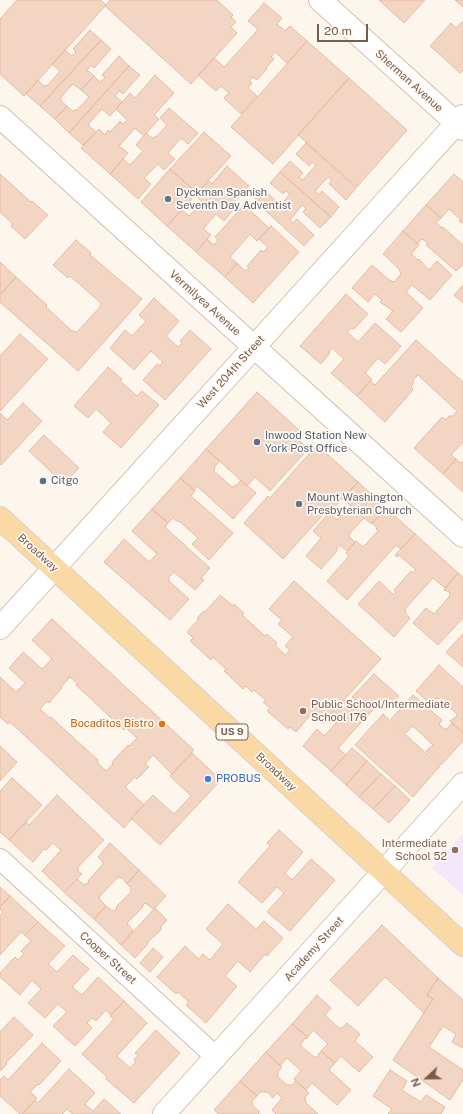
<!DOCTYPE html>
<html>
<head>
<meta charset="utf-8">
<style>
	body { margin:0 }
	#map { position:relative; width:463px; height:1114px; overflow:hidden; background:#fdf6ec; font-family:"Public Sans",sans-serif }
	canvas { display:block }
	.north { position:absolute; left:407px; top:1058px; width:40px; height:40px; -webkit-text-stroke:3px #fffaf3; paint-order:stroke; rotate:248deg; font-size:11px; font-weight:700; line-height:16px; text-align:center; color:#7a5c4d }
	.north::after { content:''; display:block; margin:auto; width:14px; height:18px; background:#7a5c4d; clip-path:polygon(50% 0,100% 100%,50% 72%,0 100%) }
	.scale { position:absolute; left:317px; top:24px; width:51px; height:18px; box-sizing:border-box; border:2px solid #7a5c4d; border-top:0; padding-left:5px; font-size:12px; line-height:14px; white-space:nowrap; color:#7a5c4d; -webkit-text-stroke:3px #fffaf3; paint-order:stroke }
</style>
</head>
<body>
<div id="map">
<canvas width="463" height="1114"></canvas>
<div class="north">N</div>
<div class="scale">20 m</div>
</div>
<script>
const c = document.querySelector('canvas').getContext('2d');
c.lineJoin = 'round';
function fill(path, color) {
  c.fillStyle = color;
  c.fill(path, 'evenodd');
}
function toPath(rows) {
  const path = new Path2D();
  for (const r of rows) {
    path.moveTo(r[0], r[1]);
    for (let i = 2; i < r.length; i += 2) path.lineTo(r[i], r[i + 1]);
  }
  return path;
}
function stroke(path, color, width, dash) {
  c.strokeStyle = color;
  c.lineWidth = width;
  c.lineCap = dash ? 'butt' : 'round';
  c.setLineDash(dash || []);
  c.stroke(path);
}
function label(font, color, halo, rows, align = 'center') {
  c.font = font + ' "Public Sans",sans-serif';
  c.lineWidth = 3.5;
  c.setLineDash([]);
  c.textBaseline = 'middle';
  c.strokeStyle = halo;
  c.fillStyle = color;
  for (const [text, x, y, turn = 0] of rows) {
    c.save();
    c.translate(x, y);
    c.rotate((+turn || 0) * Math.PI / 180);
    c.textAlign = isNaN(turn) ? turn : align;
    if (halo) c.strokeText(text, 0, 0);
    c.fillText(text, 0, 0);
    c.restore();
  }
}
fill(toPath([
	[463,833,463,895,432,868]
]), '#f3e8fa');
const building = toPath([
	[17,0,101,0,106,5,24,96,0,74,0,19,17,0],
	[110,0,217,0,233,15,231,17,236,22,231,27,237,33,191,84,105,6,110,0],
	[379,0,425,0,404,23,379,0],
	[455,0,463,0,463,7,455,0],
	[264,3,282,18,277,24,285,31,290,26,307,41,287,63,275,52,271,57,274,59,266,68,267,69,257,80,253,77,249,81,252,83,248,88,257,96,241,114,224,98,229,93,221,86,216,91,198,75,214,58,224,67,255,33,258,29,248,21,264,3],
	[463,21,463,70,460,73,430,46,451,23,456,28,463,21],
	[90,30,101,40,40,106,26,94,38,80,44,86,48,85,60,71,52,64,65,50,72,56,76,52,73,49,90,30],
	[101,40,111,49,94,68,91,65,87,70,94,76,81,90,73,84,61,97,61,101,67,106,55,119,40,106,101,40],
	[307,41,349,78,273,164,231,127,307,41],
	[119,56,129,66,69,133,55,119,67,106,72,111,77,110,89,97,81,90,94,76,100,82,105,78,102,75,119,56],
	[129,66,140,75,123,94,119,91,115,96,122,102,110,116,102,109,89,123,89,126,96,132,83,145,69,133,129,66],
	[155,75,174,93,154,115,159,119,144,136,135,128,119,146,128,153,110,174,81,148,99,129,105,135,108,130,110,132,120,121,123,124,127,120,116,109,130,93,135,98,155,75],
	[349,78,407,130,357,187,298,135,349,78],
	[169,108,198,133,188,144,181,138,168,153,175,159,164,170,158,164,144,178,151,184,138,199,110,174,123,159,130,165,143,151,136,145,146,133,152,138,157,136,167,125,160,118,169,108],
	[204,132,231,156,197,193,170,169,204,132],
	[306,143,356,188,346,200,329,184,332,180,328,177,315,191,319,195,322,191,339,207,331,217,280,172,290,161,303,173,299,177,303,180,316,165,312,162,309,166,296,154,306,143],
	[227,166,249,186,230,206,234,209,224,221,216,214,203,229,211,235,196,252,167,226,182,210,189,216,202,202,195,195,208,181,212,184,227,166],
	[170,169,197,193,167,226,141,202,170,169],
	[280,172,331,217,320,228,303,212,306,209,302,205,290,220,293,223,297,219,314,235,304,246,254,200,264,190,277,202,274,205,278,209,290,194,286,191,283,194,270,183,280,172],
	[0,174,31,202,32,201,48,215,25,239,11,226,13,224,0,212,0,174],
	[454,174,463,182,463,222,461,223,459,221,461,220,449,209,441,218,426,205,454,174],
	[244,205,269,228,257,241,250,234,230,257,237,263,225,277,196,252,207,239,214,245,218,240,215,237,244,205],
	[426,205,441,218,436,223,442,228,443,227,463,245,463,264,456,271,426,245,428,243,422,239,417,244,403,231,426,205],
	[271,226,299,252,253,303,225,277,237,263,245,271,249,268,247,266,261,250,263,252,268,247,259,239,271,226],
	[403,231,419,245,411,254,418,260,419,259,429,270,437,261,452,275,430,300,412,285,406,292,423,308,401,332,386,319,393,311,380,302,382,300,375,294,368,302,352,288,372,265,389,280,394,282,401,274,399,269,383,254,403,231],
	[76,240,91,253,90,255,142,299,78,371,0,302,0,295,16,277,47,305,46,307,72,331,77,332,100,307,101,303,70,276,68,278,53,265,76,240],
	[0,262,16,277,0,295,0,262],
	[463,285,463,303,454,295,463,285],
	[346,294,368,314,354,329,351,328,347,332,358,342,375,323,401,346,385,364,378,358,365,373,372,379,357,396,331,373,344,359,332,348,329,352,330,353,321,364,300,346,346,294],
	[154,298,179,321,166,336,178,347,182,343,180,341,190,330,211,349,165,400,143,380,157,364,160,366,163,362,151,351,134,370,110,348,125,330,132,336,146,321,139,315,154,298],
	[20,334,48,359,0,411,0,356,20,334],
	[416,340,463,382,463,442,451,455,456,459,443,474,414,448,442,417,446,420,449,416,453,416,457,411,418,375,413,380,413,384,411,387,413,389,412,391,385,422,357,396,370,381,375,385,416,340],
	[108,367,122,379,120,381,137,396,142,391,159,405,121,448,103,432,111,423,96,409,88,418,74,406,108,367],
	[257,392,299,430,294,435,308,449,270,491,255,477,247,486,206,449,257,392],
	[23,403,42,421,1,465,0,463,0,413,7,420,23,403],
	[44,435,79,468,64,484,29,451,44,435],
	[317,445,358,482,330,512,328,509,283,559,244,523,268,496,270,498,317,445],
	[206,449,220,461,215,466,214,471,232,487,237,485,241,480,256,493,233,519,197,486,194,490,180,478,206,449],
	[456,459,461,463,463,461,463,492,443,474,456,459],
	[180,478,195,491,191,496,233,533,209,560,192,544,198,538,179,521,178,522,173,518,168,523,152,509,180,478],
	[358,482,386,508,372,524,364,518,350,533,349,536,355,542,347,551,340,545,336,550,337,551,321,569,306,556,321,538,313,531,329,513,337,520,341,516,340,516,351,506,343,498,358,482],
	[386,508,415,534,401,549,396,545,347,600,327,581,349,556,346,553,356,541,363,547,378,531,376,529,377,528,372,523,386,508],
	[152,509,168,523,165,527,210,568,201,578,204,580,195,590,174,572,169,577,169,581,189,599,170,620,104,562,124,539,149,562,157,554,132,531,152,509],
	[415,534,458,573,445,588,433,578,405,609,406,614,410,618,394,637,358,604,379,581,394,595,396,592,394,590,411,571,413,573,416,570,399,555,397,557,395,555,415,534],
	[458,573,463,577,463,618,438,645,413,623,426,608,434,614,449,597,450,593,446,590,445,591,444,590,458,573],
	[294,581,381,659,323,723,312,713,296,732,290,727,288,729,267,711,270,708,263,702,266,700,254,690,252,692,246,686,243,689,224,671,226,669,213,657,211,660,190,641,193,638,187,632,199,619,197,618,204,611,205,612,220,595,233,606,234,604,244,613,242,615,265,636,267,634,277,643,275,645,285,655,290,650,285,646,293,637,278,624,282,620,269,609,294,581],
	[52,619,194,750,172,774,153,755,145,764,149,767,137,779,135,777,125,787,144,805,124,828,10,722,8,724,0,717,0,677,16,692,25,683,9,668,23,652,42,669,52,659,32,640,52,619],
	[70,677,78,684,76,685,124,730,126,728,137,738,129,746,128,745,112,762,113,764,106,771,97,762,98,760,51,717,50,718,40,709,47,701,49,703,62,688,61,687,70,677],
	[463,634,463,667,446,652,463,634],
	[439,665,463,687,463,733,450,721,457,716,456,713,439,698,435,699,431,704,416,691,439,665],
	[374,674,399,696,386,710,378,704,338,748,346,755,331,771,303,746,317,729,324,736,338,721,330,715,344,700,350,705,355,700,352,697,374,674],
	[413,695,442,720,439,724,444,729,447,729,452,723,463,733,463,741,441,765,426,751,433,745,432,744,415,728,412,726,406,733,391,719,413,695],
	[383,714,440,766,413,797,355,745,383,714],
	[0,746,17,762,0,781,0,746],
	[352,748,367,761,346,785,331,771,352,748],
	[192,753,221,780,160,845,131,818,153,795,174,814,191,796,170,776,192,753],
	[367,761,381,774,359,797,346,785,367,761],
	[381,774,395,786,373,809,359,797,381,774],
	[12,778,42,805,9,840,0,832,0,791,12,778],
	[395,786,410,800,389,823,373,809,395,786],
	[57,795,104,840,78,867,78,871,82,874,64,892,42,871,61,850,53,843,46,850,44,849,33,862,9,840,26,822,29,825,57,795],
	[279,830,303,852,285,873,292,880,311,859,335,880,290,931,267,912,284,893,277,887,262,903,238,882,270,846,267,843,279,830],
	[110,843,139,870,127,884,122,878,118,877,99,897,101,901,106,906,94,919,64,892,77,879,84,885,89,882,88,881,103,864,102,861,98,857,110,843],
	[139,870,166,896,154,909,145,903,142,906,143,907,127,923,133,931,121,945,94,919,106,906,111,910,115,911,117,908,116,907,131,892,131,888,127,884,139,870],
	[0,887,10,896,0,907,0,887],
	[10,896,38,922,25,935,21,932,0,955,0,916,3,912,0,909,0,907,10,896],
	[228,904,256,929,264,921,283,938,267,956,265,954,250,972,238,961,225,976,237,986,206,1023,186,1005,189,1002,178,992,176,994,157,977,185,946,199,959,203,954,210,960,223,944,206,929,228,904],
	[155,908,167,920,161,926,161,930,148,942,147,945,135,958,121,945,155,908],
	[38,922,65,946,48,964,57,972,73,955,89,969,72,987,82,995,98,977,124,1001,111,1015,106,1010,96,1021,92,1018,87,1023,92,1028,75,1046,53,1026,67,1012,58,1004,45,1018,28,1003,41,989,32,980,20,995,0,977,0,973,15,957,18,960,24,954,21,951,31,941,25,935,38,922],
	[382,925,438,978,427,995,433,999,424,1013,385,977,358,1006,330,980,382,925],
	[153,948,163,957,150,972,140,963,153,948],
	[438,978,463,1000,463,1048,452,1042,456,1034,443,1026,429,1047,463,1070,463,1080,450,1100,393,1060,433,999,427,995,438,978],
	[317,995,331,1008,325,1015,339,1028,342,1028,347,1023,360,1034,355,1041,373,1057,359,1072,341,1056,335,1063,321,1051,328,1044,313,1030,308,1037,292,1024,317,995],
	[124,1001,147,1023,117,1056,130,1068,136,1062,134,1060,138,1055,135,1053,156,1030,180,1053,134,1103,106,1079,107,1077,82,1054,114,1019,110,1016,124,1001],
	[14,1017,33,1035,6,1063,7,1064,0,1071,0,1032,14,1017],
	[292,1024,308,1037,306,1039,305,1038,300,1045,314,1057,317,1057,321,1051,335,1063,329,1070,351,1090,337,1105,312,1083,306,1090,296,1081,294,1079,301,1071,287,1058,280,1066,266,1052,292,1024],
	[42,1043,61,1061,39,1085,38,1084,30,1092,37,1098,22,1114,20,1114,0,1096,0,1080,4,1076,8,1080,42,1043],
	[266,1052,282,1067,278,1072,278,1077,287,1085,292,1085,296,1081,309,1093,305,1097,306,1103,318,1114,276,1114,272,1110,282,1098,277,1093,273,1098,267,1092,260,1092,257,1096,240,1081,266,1052],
	[69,1069,95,1093,85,1104,93,1111,104,1099,121,1114,73,1114,67,1109,62,1114,22,1114,35,1100,38,1103,69,1069],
	[390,1070,407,1081,402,1090,421,1102,426,1095,445,1107,441,1114,388,1114,392,1109,373,1096,390,1070],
	[240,1081,257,1096,252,1101,253,1106,260,1112,258,1114,219,1114,214,1110,240,1081]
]);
fill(building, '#f3d5c3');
stroke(building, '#e6bba3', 1);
const street = toPath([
	[0,859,216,1057]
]);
const secondary = toPath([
	[320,0,463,129],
	[0,117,463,536],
	[0,628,463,116],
	[164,1114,463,784]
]);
const primary = toPath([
	[0,518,463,945]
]);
stroke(street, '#d1beb0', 22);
stroke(secondary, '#d6c0b0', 24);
stroke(primary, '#dad1cd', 24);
stroke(street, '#fff', 20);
stroke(secondary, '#fff', 22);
stroke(primary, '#fbd9a5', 22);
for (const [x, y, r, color] of [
	[168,199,4,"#6b7280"],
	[257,442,4,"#5c6f8a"],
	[43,481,4,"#5c6f8a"],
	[299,504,4,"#6b7280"],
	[303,711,4,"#8d6e63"],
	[162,724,4,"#e8710a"],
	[208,779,4,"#3f7fe0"],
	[455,850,4,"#8d6e63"]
]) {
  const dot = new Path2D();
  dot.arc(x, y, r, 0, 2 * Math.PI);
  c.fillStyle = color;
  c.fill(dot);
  stroke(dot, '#fffaf3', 1.5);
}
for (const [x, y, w] of [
	[232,732,32]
]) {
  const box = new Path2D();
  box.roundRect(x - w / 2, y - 8, w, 16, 3);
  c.fillStyle = '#fffaf3';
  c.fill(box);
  stroke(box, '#7a5c4d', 1);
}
label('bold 10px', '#7a5c4d', null, [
	["US 9",232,732]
]);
label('11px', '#7a5c4d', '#fffaf3', [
	["Sherman Avenue",409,81,42],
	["Vermilyea Avenue",205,303,42],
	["West 204th Street",231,372,-48],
	["Broadway",38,553,42],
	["Broadway",276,772,43],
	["Academy Street",314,949,-48],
	["Cooper Street",108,958,42]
]);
label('11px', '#5b616d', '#fffaf3', [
	["Dyckman Spanish",176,193],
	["Seventh Day Adventist",176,206],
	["Mount Washington",307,498],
	["Presbyterian Church",307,511]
], 'left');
label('11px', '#4e5e75', '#fffaf3', [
	["Inwood Station New",265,436],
	["York Post Office",265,449],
	["Citgo",51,481]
], 'left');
label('11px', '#785e54', '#fffaf3', [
	["Public School/Intermediate",311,705],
	["School 176",311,718],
	["Intermediate",447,844,"right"],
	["School 52",447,857,"right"]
], 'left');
label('11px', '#c56008', '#fffaf3', [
	["Bocaditos Bistro",154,724]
], 'right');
label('11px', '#366cbe', '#fffaf3', [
	["PROBUS",216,779]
], 'left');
</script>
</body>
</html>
